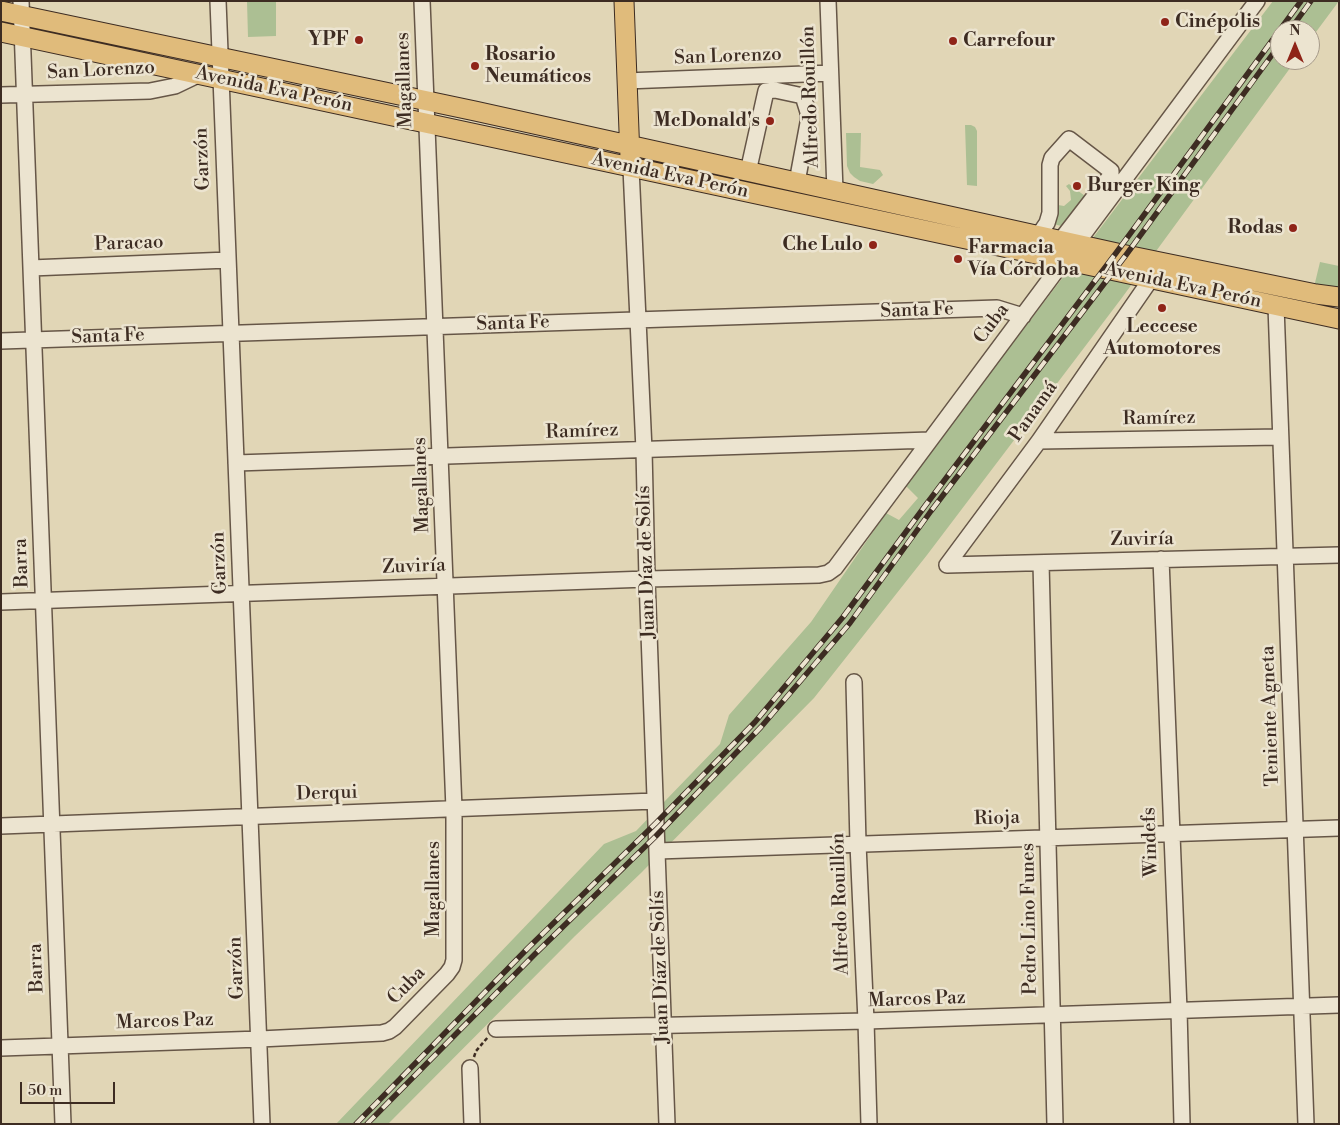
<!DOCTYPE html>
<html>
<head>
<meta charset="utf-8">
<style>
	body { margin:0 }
	#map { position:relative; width:1340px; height:1125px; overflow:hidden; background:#e1d6b6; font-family:"Libre Bodoni",serif }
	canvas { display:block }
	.frame { position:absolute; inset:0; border:2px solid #3d2c22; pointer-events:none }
	.north { position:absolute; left:1270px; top:20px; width:50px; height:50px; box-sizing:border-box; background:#ece4d0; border:1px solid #a69a8a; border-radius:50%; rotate:0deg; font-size:14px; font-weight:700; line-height:20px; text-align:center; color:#3d2c22 }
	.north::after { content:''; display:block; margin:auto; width:18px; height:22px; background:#8f2418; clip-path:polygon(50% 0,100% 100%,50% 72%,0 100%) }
	.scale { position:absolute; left:20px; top:1082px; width:95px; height:22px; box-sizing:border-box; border:2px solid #3d2c22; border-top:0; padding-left:6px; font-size:15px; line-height:18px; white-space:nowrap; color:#3d2c22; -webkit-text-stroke:4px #ece4d0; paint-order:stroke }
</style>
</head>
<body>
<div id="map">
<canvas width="1340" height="1125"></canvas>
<div class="frame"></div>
<div class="north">N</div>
<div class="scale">50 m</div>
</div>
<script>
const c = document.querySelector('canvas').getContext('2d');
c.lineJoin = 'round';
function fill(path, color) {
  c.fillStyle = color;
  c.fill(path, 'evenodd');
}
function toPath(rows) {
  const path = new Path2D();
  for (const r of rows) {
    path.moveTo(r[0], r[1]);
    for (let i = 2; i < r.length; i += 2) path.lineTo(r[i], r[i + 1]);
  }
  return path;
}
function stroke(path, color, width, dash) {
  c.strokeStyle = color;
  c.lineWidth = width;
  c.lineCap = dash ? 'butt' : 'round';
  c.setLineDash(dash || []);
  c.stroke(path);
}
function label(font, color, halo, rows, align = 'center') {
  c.font = font + ' "Libre Bodoni",serif';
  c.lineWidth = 5;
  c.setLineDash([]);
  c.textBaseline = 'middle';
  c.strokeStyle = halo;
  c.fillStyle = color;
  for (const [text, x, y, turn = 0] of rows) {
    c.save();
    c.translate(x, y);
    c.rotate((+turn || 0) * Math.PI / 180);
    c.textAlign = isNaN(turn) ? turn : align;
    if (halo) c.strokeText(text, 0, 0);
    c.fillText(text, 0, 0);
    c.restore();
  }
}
fill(toPath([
	[247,1,276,1,276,36,248,37],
	[1273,1,1339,1,1310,40,1310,30,1280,30,1280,60,1296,60,1121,299,927,555,814,698,641,873,575,936,388,1124,336,1124,604,844,636,831,720,744,729,715,811,622,886,513,899,520,918,498,905,485],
	[965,125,971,125,975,127,977,131,977,186,967,185],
	[846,133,861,133,860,167,880,170,883,175,873,184,860,181,854,177,850,173,847,166],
	[1069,184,1089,199,1073,219,1061,226,1050,223,1052,204,1064,206,1071,200,1070,191,1066,186],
	[1320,262,1339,266,1339,290,1314,287]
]), '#acbf93');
const minor = toPath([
	[21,1,63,1124],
	[218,1,262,1124],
	[828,1,835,191],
	[626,81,830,73],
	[1,95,150,91,175,86,200,74],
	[631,168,644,450,647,579,667,1124],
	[748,172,766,91,775,90,803,96,808,112,808,123,797,182],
	[1038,236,1047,223,1050,213,1050,165,1052,158,1069,139,1111,171,1111,175,1060,241],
	[31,268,228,260],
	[1276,306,1306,1124],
	[1,341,997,308,1023,316],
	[1039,441,1280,437],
	[236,463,930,440],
	[1161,559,1179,1010,1182,1124],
	[1041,563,1055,1124],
	[947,565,1339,555],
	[947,565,1039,441,1151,279],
	[1,602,647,579,819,575,828,573,835,568,1257,1],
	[854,682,858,844,866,1021,869,1124],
	[1,826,655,801],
	[657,851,1339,828],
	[496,1029,866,1021,1339,1005],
	[1,1048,260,1039,382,1033,389,1031,395,1027,447,974,452,967,454,960,454,809,422,1],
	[470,1068,472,1124]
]);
const major = toPath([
	[624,1,630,157],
	[1,11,475,111,1126,255,1316,294,1339,297],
	[1,32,1339,319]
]);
stroke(minor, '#665647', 18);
stroke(major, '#3d2c22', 21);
stroke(toPath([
	[474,1057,476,1051,488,1037]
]), '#3d2c22', 2.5, [4, 2.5]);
stroke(minor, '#ece4d0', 15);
stroke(major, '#e0bb7b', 19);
const rail = toPath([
	[1290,30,1311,1],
	[356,1124,528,948,656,823,755,722,843,617,925,506,1116,253,1301,1],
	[367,1124,535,954,656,836,761,727,850,623,931,511,1126,255,1280,44]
]);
stroke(rail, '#3d2c22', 5.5);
stroke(rail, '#ece4d0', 4, [11]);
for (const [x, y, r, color] of [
	[1165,22,5,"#8f2418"],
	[359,40,5,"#8f2418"],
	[953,41,5,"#8f2418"],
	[475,66,5,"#8f2418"],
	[770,121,5,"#8f2418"],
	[1077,186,5,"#8f2418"],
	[1293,228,5,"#8f2418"],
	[873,245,5,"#8f2418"],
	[958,259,5,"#8f2418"],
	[1162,308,5,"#8f2418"]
]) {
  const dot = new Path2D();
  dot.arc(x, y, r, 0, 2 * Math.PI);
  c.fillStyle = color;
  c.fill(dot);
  stroke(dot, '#ece4d0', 2);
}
label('bold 19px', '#3d2c22', '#ece4d0', [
	["Cinépolis",1175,22],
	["YPF",349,40,"right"],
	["Carrefour",963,41],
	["Rosario",485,55],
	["Neumáticos",485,77],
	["McDonald's",760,121,"right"],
	["Burger King",1087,186],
	["Rodas",1283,228,"right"],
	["Che Lulo",863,245,"right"],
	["Farmacia",968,248],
	["Vía Córdoba",968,270],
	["Leccese",1162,327,"center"],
	["Automotores",1162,349,"center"]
], 'left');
label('19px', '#3d2c22', '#ece4d0', [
	["San Lorenzo",728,57,-2],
	["San Lorenzo",101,71,-3],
	["Magallanes",405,80,-92],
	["Avenida Eva Perón",274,90,12],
	["Alfredo Rouillón",811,97,-92],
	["Garzón",203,159,-92],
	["Avenida Eva Perón",670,176,12],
	["Paracao",129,244,-2],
	["Avenida Eva Perón",1183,286,12],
	["Santa Fe",917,311,-2],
	["Santa Fe",513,324,-2],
	["Cuba",992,324,-53],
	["Santa Fe",108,337,-2],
	["Panamá",1034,412,-55],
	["Ramírez",1159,419,-1],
	["Ramírez",582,432,-2],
	["Magallanes",422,485,-92],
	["Zuviría",1142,540,-1],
	["Juan Díaz de Solís",647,562,-92],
	["Barra",22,563,-92],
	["Garzón",220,563,-92],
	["Zuviría",414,567,-2],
	["Teniente Agneta",1271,716,-92],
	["Derqui",327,794,-2],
	["Rioja",997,819,-2],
	["Windefs",1151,842,-92],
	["Magallanes",434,889,-90],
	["Alfredo Rouillón",841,904,-92],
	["Pedro Lino Funes",1030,919,-91],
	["Juan Díaz de Solís",661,967,-92],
	["Barra",37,968,-92],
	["Garzón",237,968,-92],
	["Cuba",407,986,-46],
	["Marcos Paz",917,1000,-2],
	["Marcos Paz",165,1022,-2]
]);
</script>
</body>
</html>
